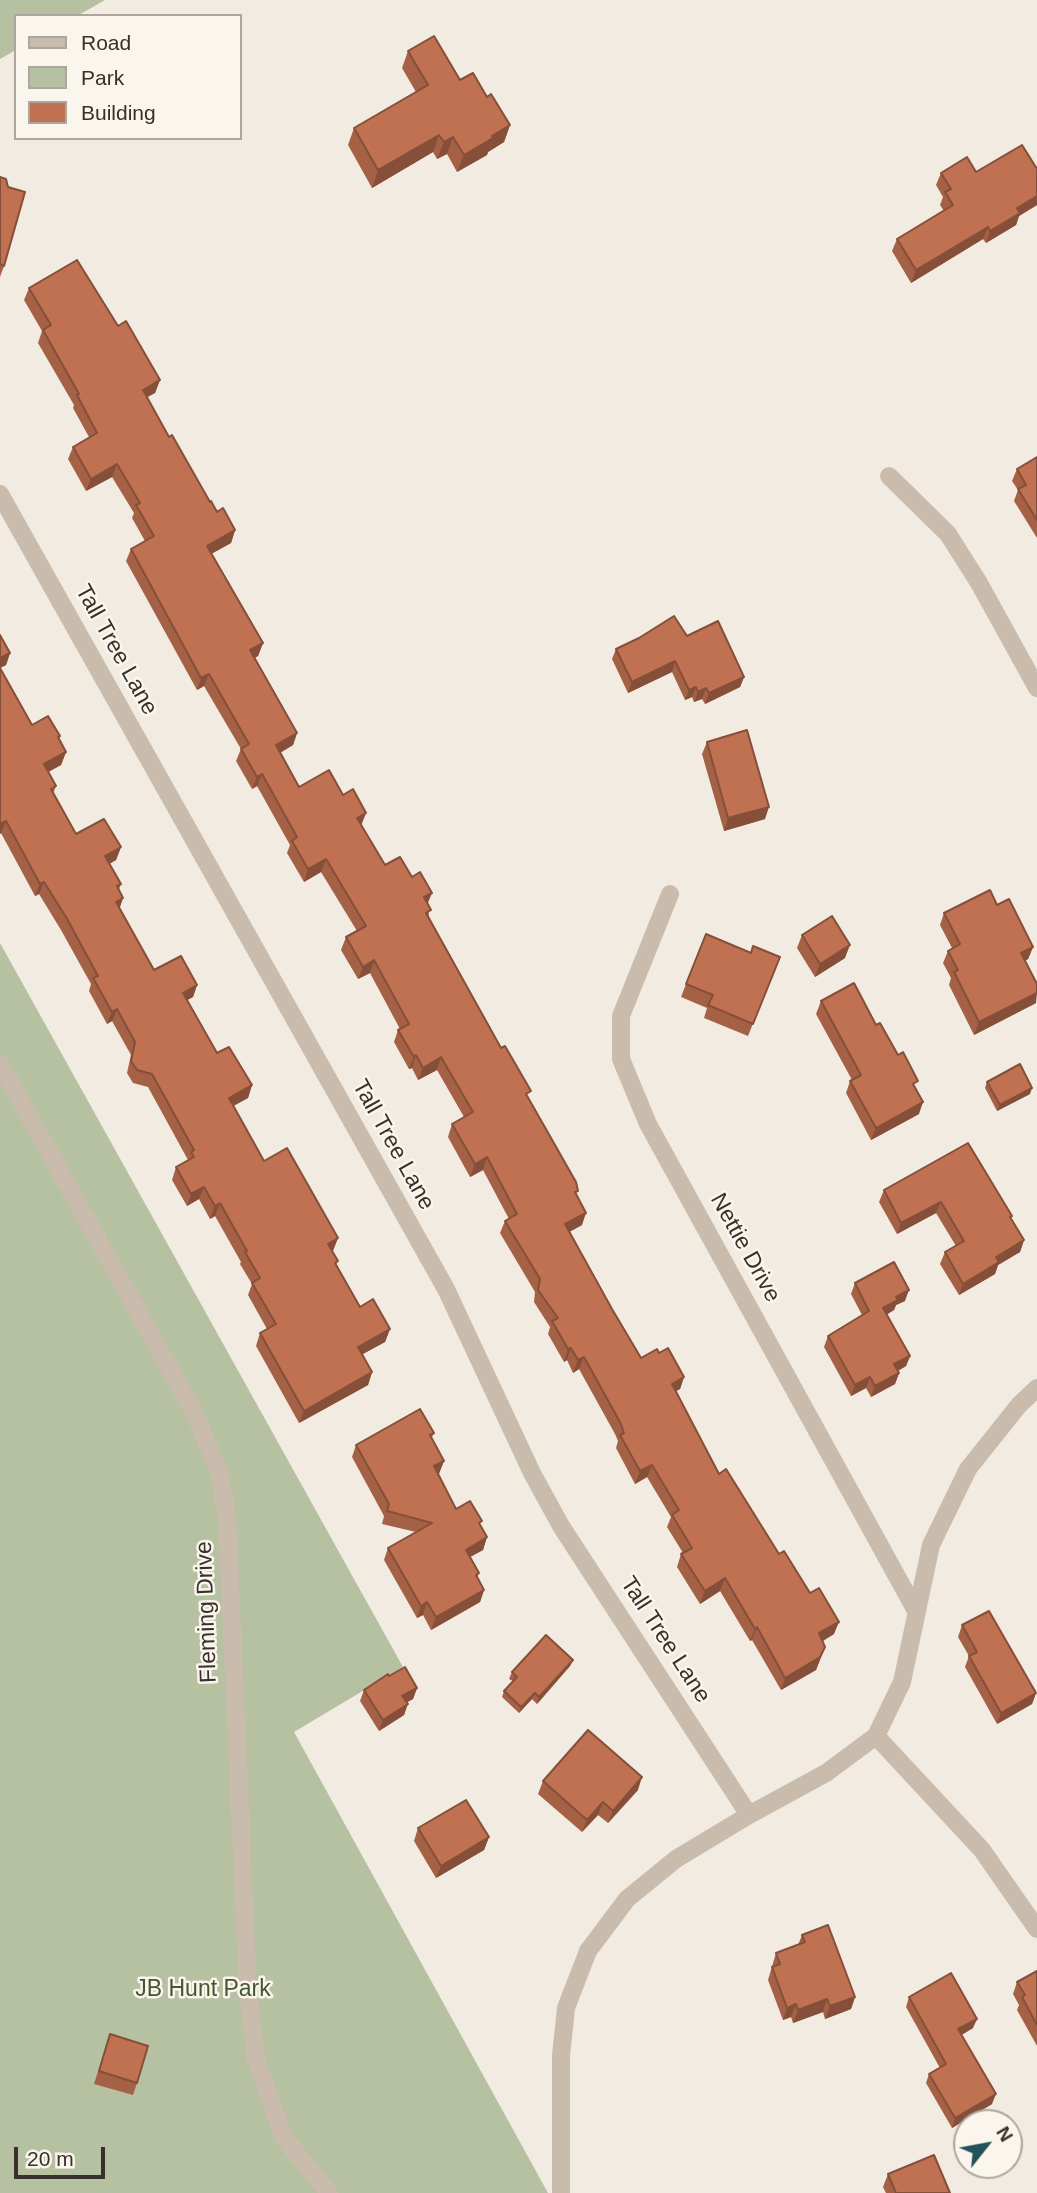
<!DOCTYPE html>
<html>
<head>
<meta charset="utf-8">
<style>
	body { margin:0 }
	#map { position:relative; width:1037px; height:2193px; overflow:hidden; background:#f2ebe1; font-family:Arial,sans-serif }
	canvas { display:block }
	.legend { position:absolute; left:14px; top:14px; width:228px; height:126px; box-sizing:border-box; background:#faf5ed; border:2px solid #ada69f; margin:0; padding:9px 12px; list-style:none; font-size:21px; color:#39302b }
	.legend li { display:flex; align-items:center; gap:14px; height:35px }
	.legend b { width:35px; border:2px solid #ada69f }
	.north { position:absolute; left:953px; top:2109px; width:70px; height:70px; box-sizing:border-box; background:#faf5ed; border:2px solid #ada69f; border-radius:50%; rotate:59deg; font-size:19px; font-weight:700; line-height:28px; text-align:center; color:#39302b }
	.north::after { content:''; display:block; margin:auto; width:24px; height:32px; background:#225359; clip-path:polygon(50% 0,100% 100%,50% 72%,0 100%) }
	.scale { position:absolute; left:14px; top:2147px; width:91px; height:32px; box-sizing:border-box; border:4px solid #39302b; border-top:0; padding-left:9px; font-size:21px; line-height:24px; white-space:nowrap; color:#39302b; -webkit-text-stroke:5px #faf5ed; paint-order:stroke }
</style>
</head>
<body>
<div id="map">
<canvas width="1037" height="2193"></canvas>
<ul class="legend">
<li><b style="height:9px;background:#cabcad"></b>Road</li>
<li><b style="height:19px;background:#b5c1a1"></b>Park</li>
<li><b style="height:19px;background:#c07151"></b>Building</li>
</ul>
<div class="north">N</div>
<div class="scale">20 m</div>
</div>
<script>
const c = document.querySelector('canvas').getContext('2d');
c.lineJoin = 'round';
function fill(path, color) {
  c.fillStyle = color;
  c.fill(path, 'evenodd');
}
function toPath(rows) {
  const path = new Path2D();
  for (const r of rows) {
    path.moveTo(r[0], r[1]);
    for (let i = 2; i < r.length; i += 2) path.lineTo(r[i], r[i + 1]);
  }
  return path;
}
function stroke(path, color, width, dash) {
  c.strokeStyle = color;
  c.lineWidth = width;
  c.lineCap = dash ? 'butt' : 'round';
  c.setLineDash(dash || []);
  c.stroke(path);
}
function label(font, color, halo, rows, align = 'center') {
  c.font = font + ' Arial,sans-serif';
  c.lineWidth = 5;
  c.setLineDash([]);
  c.textBaseline = 'middle';
  c.strokeStyle = halo;
  c.fillStyle = color;
  for (const [text, x, y, turn = 0] of rows) {
    c.save();
    c.translate(x, y);
    c.rotate((+turn || 0) * Math.PI / 180);
    c.textAlign = isNaN(turn) ? turn : align;
    if (halo) c.strokeText(text, 0, 0);
    c.fillText(text, 0, 0);
    c.restore();
  }
}
fill(toPath([
	[0,0,105,0,77,16,16,16,16,50,0,59],
	[0,943,403,1667,294,1732,548,2193,0,2193]
]), '#b5c1a1');
stroke(toPath([
	[889,476,948,534,979,583,1037,688],
	[0,494,446,1289,532,1473,561,1526,749,1815],
	[670,894,621,1016,621,1059,648,1124,916,1611],
	[0,1064,195,1414,219,1472,227,1517,248,1992,256,2060,284,2138,329,2193],
	[876,1736,982,1850,1037,1929],
	[561,2193,561,2056,566,2008,588,1951,627,1899,676,1859,749,1815,826,1773,876,1736,902,1682,931,1545,968,1469,1019,1405,1037,1388]
]), '#cabcad', 18);
fill(toPath([
	[408,51,487,97,510,125,504,142,488,152,487,155,457,172,447,154,437,159,433,152,372,188,348,145,354,128,416,92,402,68],
	[1037,169,1037,205,1019,216,1016,225,986,243,983,239,911,283,892,251,897,239,944,211,940,205,943,197,936,185,941,173],
	[0,177,4,266,0,277],
	[29,288,118,326,160,380,155,393,147,397,169,437,210,502,235,530,231,543,211,554,263,643,258,656,254,658,297,733,293,745,280,753,299,787,343,795,385,865,428,904,429,917,528,1098,577,1195,582,1225,569,1232,612,1309,641,1358,659,1353,684,1377,680,1389,676,1391,719,1474,779,1554,834,1634,823,1641,825,1647,816,1670,781,1690,752,1640,750,1641,720,1591,700,1604,677,1567,681,1554,683,1553,667,1527,671,1517,647,1477,635,1484,616,1448,618,1441,615,1434,579,1369,573,1373,567,1360,564,1362,548,1334,550,1327,534,1302,535,1292,500,1233,505,1221,509,1219,483,1170,470,1177,448,1137,452,1124,464,1117,437,1070,418,1080,412,1068,409,1069,394,1042,398,1030,400,1029,370,973,358,979,341,950,346,937,357,931,321,872,304,882,287,853,290,845,257,786,252,789,236,761,241,749,204,686,197,690,126,561,131,549,145,541,132,518,134,513,112,477,86,491,68,459,73,447,89,437,73,408,74,405,38,343,42,331,24,300],
	[1037,457,1037,538,1014,501,1018,490,1012,481,1017,469],
	[0,635,10,653,6,665,0,668,32,725,48,716,60,736,59,739,66,752,61,765,48,772,56,786,53,794,76,834,104,819,121,847,116,860,109,864,121,884,119,889,123,898,119,909,154,970,181,956,197,985,193,997,187,1000,217,1053,229,1047,252,1085,248,1098,233,1106,264,1161,287,1148,338,1238,332,1252,338,1261,336,1265,360,1307,373,1299,390,1329,385,1342,362,1354,372,1372,368,1385,299,1423,256,1346,260,1333,267,1329,248,1295,252,1284,240,1264,241,1262,215,1216,210,1219,199,1199,187,1206,172,1180,176,1167,188,1160,148,1087,133,1083,127,1073,131,1055,112,1021,107,1024,89,991,91,984,61,930,39,894,35,896,1,833,0,834],
	[687,636,744,677,740,687,705,704,702,699,694,702,692,697,685,700,672,672,628,693,612,659,616,649],
	[707,742,765,819,724,831,702,754],
	[997,905,1033,947,1028,959,1025,961,1036,1003,974,1035,949,985,951,978,943,963,948,951,952,948,940,925,944,913],
	[802,935,845,958,815,977,797,948],
	[751,953,780,957,748,1036,704,1018,707,1008,681,997,686,984],
	[821,1001,876,1025,916,1088,919,1114,871,1140,846,1093,850,1081,852,1080,816,1014],
	[987,1082,1030,1094,997,1111,985,1088],
	[884,1190,1012,1216,1011,1219,1024,1240,1020,1252,998,1265,995,1274,959,1295,940,1264,945,1252,956,1246,936,1213,897,1234,879,1202],
	[855,1283,905,1301,896,1305,894,1310,886,1315,910,1356,906,1366,898,1371,899,1373,895,1384,871,1397,866,1388,851,1396,824,1347,828,1336,862,1315,851,1294],
	[434,1433,431,1439,444,1461,438,1474,456,1509,480,1525,487,1537,483,1550,470,1557,479,1573,477,1578,484,1590,480,1602,431,1630,423,1615,417,1618,384,1560,388,1548,416,1532,382,1524,384,1516,352,1457,356,1445],
	[962,1625,1036,1693,1032,1704,997,1724,965,1667,969,1656,958,1637],
	[573,1660,570,1666,537,1704,532,1699,519,1713,502,1697,504,1691,513,1681,509,1679,512,1672],
	[389,1676,417,1688,413,1699,407,1702,404,1715,379,1731,360,1701,364,1690],
	[543,1781,638,1790,608,1823,598,1815,582,1832,538,1794],
	[418,1828,489,1837,484,1850,436,1878,414,1841],
	[802,1935,855,1997,851,2009,825,2019,823,2012,793,2023,791,2017,783,2020,768,1980,776,1953,798,1945],
	[1037,1971,1037,2046,1017,2010,1019,2005,1013,1994,1017,1982],
	[909,1997,973,2028,961,2035,992,2104,952,2128,926,2083,929,2074,940,2068,906,2007],
	[110,2034,137,2083,133,2095,94,2084],
	[888,2174,950,2193,886,2193,883,2187]
]), '#a56146');
fill(toPath([
	[510,125,504,142,488,152,487,155,457,172,464,155],
	[439,135,433,152,372,188,378,170],
	[453,137,447,154,437,159,444,142],
	[1037,196,1037,205,1019,216,1016,225,986,243,990,231,1017,208],
	[988,227,983,239,911,283,916,270],
	[160,380,155,393,138,402,143,390],
	[117,464,112,477,86,491,91,479],
	[235,530,231,543,202,559,207,546],
	[263,643,258,656,246,663,250,650],
	[10,653,6,665,0,668,0,658],
	[675,661,672,672,628,693,632,682],
	[209,674,204,686,197,690,201,678],
	[744,677,740,687,705,704,709,693],
	[696,687,692,697,685,700,689,690],
	[706,688,702,699,694,702,698,692],
	[297,733,293,745,271,758,276,745],
	[66,752,61,765,39,777,44,764],
	[262,774,257,786,252,789,257,777],
	[769,807,765,819,724,831,728,818],
	[366,813,361,826,357,818],
	[6,821,1,833,0,834,0,824],
	[121,847,116,860,100,869,105,856],
	[326,859,321,872,304,882,308,869],
	[44,882,39,894,35,896,40,884],
	[432,893,427,905,424,897],
	[123,898,119,910,116,902],
	[850,945,845,958,815,977,820,964],
	[1033,947,1028,959,1017,965,1021,953],
	[374,960,370,973,358,979,363,967],
	[197,985,193,997,178,1005,183,993],
	[1037,993,1036,1003,974,1035,979,1022],
	[117,1009,112,1021,107,1024,112,1012],
	[416,1055,412,1068,409,1069,414,1057],
	[441,1057,437,1070,418,1080,423,1068],
	[252,1085,248,1098,224,1111,229,1098],
	[1032,1088,1030,1094,997,1111,1000,1105],
	[923,1102,919,1114,871,1140,876,1128],
	[487,1157,483,1170,470,1177,475,1164],
	[204,1187,199,1199,187,1206,191,1194],
	[941,1202,936,1213,897,1234,901,1223],
	[220,1203,215,1216,210,1219,215,1206],
	[586,1213,582,1225,560,1237,565,1224],
	[338,1238,333,1251,323,1257,328,1244],
	[1024,1240,1020,1252,998,1265,995,1274,959,1295,963,1284,996,1257],
	[909,1290,905,1301,896,1305,894,1310,879,1319,883,1308,896,1297],
	[390,1329,385,1342,354,1359,358,1347],
	[571,1348,567,1360,564,1362,568,1349],
	[910,1356,906,1366,890,1375,894,1364],
	[584,1357,579,1369,573,1373,578,1360],
	[372,1372,368,1385,299,1423,304,1411],
	[899,1373,895,1384,871,1397,875,1386],
	[684,1377,680,1389,667,1396,672,1384],
	[870,1377,866,1388,851,1396,855,1385],
	[444,1461,439,1474,429,1479,434,1466],
	[652,1465,647,1477,635,1484,640,1471],
	[487,1537,483,1550,461,1562,466,1550],
	[725,1578,720,1591,700,1604,705,1591],
	[484,1590,480,1602,431,1630,436,1617],
	[427,1602,423,1615,417,1618,421,1606],
	[839,1622,834,1634,815,1645,819,1633],
	[757,1627,752,1640,750,1641,755,1629],
	[825,1647,816,1670,781,1690,785,1678],
	[573,1660,570,1666,537,1704,539,1697],
	[417,1688,413,1699,398,1707,402,1696],
	[535,1693,532,1699,519,1713,521,1707],
	[1036,1693,1032,1704,997,1724,1001,1713],
	[408,1704,404,1715,379,1731,383,1720],
	[642,1777,638,1790,608,1823,613,1811],
	[603,1802,598,1815,582,1832,587,1820],
	[489,1837,484,1850,436,1878,441,1866],
	[855,1997,851,2009,825,2019,830,2006],
	[827,1999,823,2012,793,2023,798,2010],
	[796,2004,791,2017,783,2020,787,2008],
	[977,2019,973,2028,955,2039,958,2029],
	[996,2094,992,2104,952,2128,955,2118]
]), '#864f39');
const building = toPath([
	[434,36,460,80,473,73,487,97,491,94,510,125,492,136,493,138,464,155,453,137,444,142,439,135,378,170,354,128,428,85,408,51,434,36],
	[1022,145,1037,169,1037,196,1017,208,1020,213,990,231,988,227,916,270,897,239,953,205,945,192,951,189,941,173,967,157,976,172,1022,145],
	[0,177,6,179,8,187,25,192,4,266,0,264,0,177],
	[77,260,118,326,126,321,160,380,143,390,169,437,172,435,210,502,211,501,217,512,223,508,235,530,207,546,263,643,250,650,297,733,276,745,299,787,329,770,343,795,353,789,366,813,357,818,385,865,400,857,412,877,420,872,432,893,424,897,431,910,426,913,501,1048,505,1046,531,1091,526,1094,576,1182,578,1191,575,1192,586,1213,565,1224,612,1309,641,1358,657,1349,659,1353,668,1348,684,1377,672,1384,719,1474,726,1469,779,1554,784,1551,810,1593,819,1588,839,1622,819,1633,825,1647,820,1657,785,1678,757,1627,755,1629,725,1578,705,1591,681,1554,692,1548,672,1515,679,1510,652,1465,640,1471,620,1435,624,1433,620,1422,584,1357,578,1360,571,1348,568,1349,552,1321,558,1318,538,1290,540,1279,505,1221,517,1214,487,1157,475,1164,452,1124,473,1112,441,1057,423,1068,416,1055,414,1057,398,1030,409,1024,374,960,363,967,346,937,366,926,326,859,308,869,292,841,297,837,262,774,257,777,241,749,249,744,209,674,201,678,131,549,154,536,136,505,140,503,117,464,91,479,73,447,97,433,77,395,79,394,43,330,51,325,29,288,77,260],
	[1037,457,1037,520,1018,489,1026,485,1017,469,1037,457],
	[674,616,687,636,718,621,744,677,709,693,706,688,698,692,696,687,689,690,675,661,632,682,616,649,639,638,674,616],
	[0,635,10,653,0,658,0,635],
	[0,668,32,725,48,716,60,736,58,737,66,752,44,764,56,786,51,789,76,834,104,819,121,847,105,856,121,884,117,886,123,898,116,902,154,970,181,956,197,985,183,993,217,1053,229,1047,252,1085,229,1098,264,1161,287,1148,338,1238,328,1244,338,1261,335,1263,360,1307,373,1299,390,1329,358,1347,372,1372,304,1411,260,1333,276,1324,252,1283,260,1278,245,1252,247,1251,220,1203,215,1206,204,1187,191,1194,176,1167,194,1157,191,1152,194,1150,152,1074,137,1070,131,1061,135,1042,117,1009,112,1012,93,978,98,976,66,917,44,882,40,884,6,821,0,824,0,668],
	[747,730,769,807,728,818,707,742,747,730],
	[990,890,997,905,1009,899,1033,947,1021,953,1037,984,1037,993,979,1022,954,972,958,970,948,951,960,944,944,913,990,890],
	[832,916,850,945,820,964,802,935,832,916],
	[706,934,751,953,753,946,780,957,753,1024,708,1005,713,995,686,984,706,934],
	[854,983,876,1025,880,1023,898,1055,903,1052,918,1081,913,1084,923,1102,876,1128,850,1081,861,1075,821,1001,854,983],
	[1020,1064,1032,1088,1000,1105,987,1082,1020,1064],
	[968,1143,1012,1216,1010,1217,1024,1240,996,1257,999,1262,963,1284,945,1252,964,1241,941,1202,901,1223,884,1190,968,1143],
	[894,1262,909,1290,896,1297,898,1300,883,1308,910,1356,894,1364,899,1373,875,1386,870,1377,855,1385,828,1336,869,1311,855,1283,894,1262],
	[420,1409,434,1433,430,1435,444,1461,434,1466,456,1509,470,1501,482,1521,479,1523,487,1537,466,1550,479,1573,476,1575,484,1590,436,1617,427,1602,421,1606,388,1548,432,1523,387,1511,389,1504,356,1445,420,1409],
	[989,1611,1036,1693,1001,1713,969,1656,977,1652,962,1625,989,1611],
	[546,1635,573,1660,539,1697,535,1693,521,1707,504,1691,517,1677,512,1672,546,1635],
	[405,1667,417,1688,402,1696,408,1704,383,1720,364,1690,388,1674,389,1676,405,1667],
	[588,1730,642,1777,613,1811,603,1802,587,1820,543,1781,588,1730],
	[466,1800,489,1837,441,1866,418,1828,466,1800],
	[828,1925,855,1997,830,2006,827,1999,798,2010,796,2004,787,2008,772,1967,780,1964,776,1953,805,1942,802,1935,828,1925],
	[1037,1971,1037,2025,1022,1997,1025,1995,1017,1982,1037,1971],
	[951,1973,977,2019,958,2029,996,2094,955,2118,929,2074,946,2064,909,1997,951,1973],
	[110,2034,148,2046,137,2083,99,2071,110,2034],
	[934,2155,950,2193,896,2193,888,2174,934,2155]
]);
fill(building, '#c07151');
stroke(building, '#864f39', 2);
label('23px', '#39302b', '#faf5ed', [
	["Tall Tree Lane",116,650,61],
	["Tall Tree Lane",393,1145,61],
	["Nettie Drive",745,1248,61],
	["Fleming Drive",207,1612,-92],
	["Tall Tree Lane",665,1640,57]
]);
label('23px', '#465630', '#faf5ed', [
	["JB Hunt Park",203,1990]
]);
</script>
</body>
</html>
